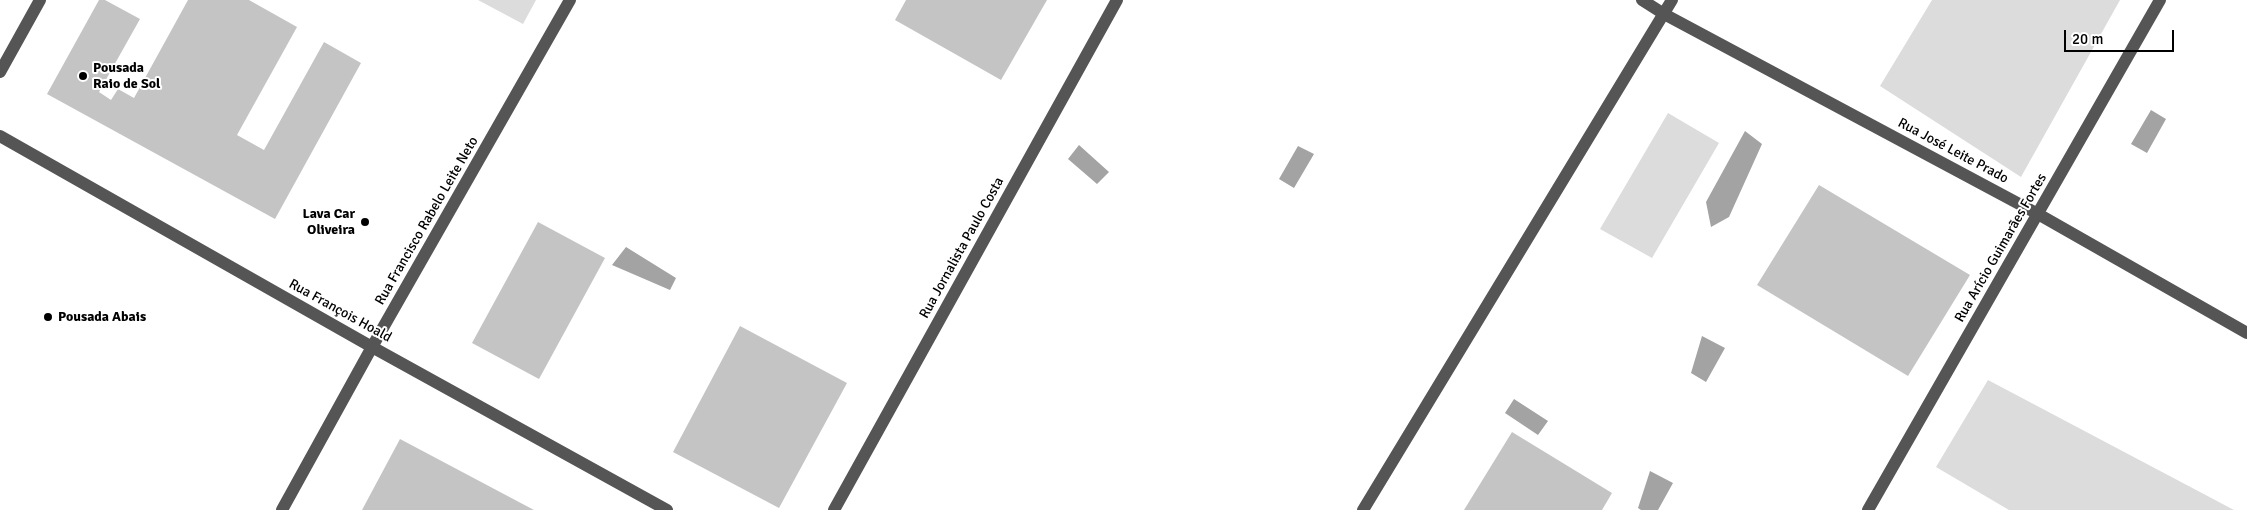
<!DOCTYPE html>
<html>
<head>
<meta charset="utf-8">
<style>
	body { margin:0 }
	#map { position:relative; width:2247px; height:510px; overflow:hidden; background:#fff; font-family:Signika,sans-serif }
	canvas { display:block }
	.scale { position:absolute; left:2064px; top:30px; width:110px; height:22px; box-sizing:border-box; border:2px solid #000; border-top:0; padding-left:6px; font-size:15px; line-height:18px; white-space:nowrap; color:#000; -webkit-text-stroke:4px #fff; paint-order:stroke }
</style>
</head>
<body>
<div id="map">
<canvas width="2247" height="510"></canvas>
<div class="scale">20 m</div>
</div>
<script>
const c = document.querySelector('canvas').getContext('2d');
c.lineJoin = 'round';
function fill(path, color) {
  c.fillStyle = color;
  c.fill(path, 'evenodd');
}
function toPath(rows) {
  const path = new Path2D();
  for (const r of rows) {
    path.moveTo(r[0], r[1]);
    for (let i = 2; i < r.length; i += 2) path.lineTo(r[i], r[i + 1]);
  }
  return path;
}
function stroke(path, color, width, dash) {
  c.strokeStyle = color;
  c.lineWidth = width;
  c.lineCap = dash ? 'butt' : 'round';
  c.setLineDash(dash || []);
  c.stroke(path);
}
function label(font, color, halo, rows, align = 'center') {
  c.font = font + ' Signika,sans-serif';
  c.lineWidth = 4;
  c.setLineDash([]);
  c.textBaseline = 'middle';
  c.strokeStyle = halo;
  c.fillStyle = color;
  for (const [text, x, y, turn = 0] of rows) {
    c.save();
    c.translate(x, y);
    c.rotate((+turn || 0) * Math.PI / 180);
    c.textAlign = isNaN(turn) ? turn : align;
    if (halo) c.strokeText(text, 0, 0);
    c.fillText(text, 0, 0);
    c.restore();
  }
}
fill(toPath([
	[478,0,536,0,523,24],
	[1932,0,2120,0,2021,177,1880,86],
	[1668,113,1719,143,1652,258,1600,229],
	[1988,380,2234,510,2009,510,1936,467]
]), '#dcdcdc');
fill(toPath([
	[2151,110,2166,119,2147,153,2131,144],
	[1745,131,1762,144,1729,217,1711,227,1706,202],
	[1079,145,1109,172,1097,184,1068,159],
	[1298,146,1314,154,1294,188,1279,179],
	[626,247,676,278,670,290,612,265],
	[1702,336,1725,348,1706,382,1691,373],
	[1514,399,1548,421,1538,435,1505,413],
	[1650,471,1673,483,1658,510,1641,510,1638,508]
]), '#a3a3a3');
fill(toPath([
	[99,0,105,0,140,19,99,92,111,100,118,89,134,98,188,0,249,0,297,27,237,135,264,150,324,42,361,63,275,219,47,94],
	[906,0,1047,0,1001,80,895,20],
	[1819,185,1970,275,1908,376,1757,285],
	[538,222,605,258,539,379,472,343],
	[740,326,847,383,779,508,673,452],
	[1512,432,1612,493,1602,510,1464,510],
	[400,439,534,510,362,510]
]), '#c4c4c4');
stroke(toPath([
	[1642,0,1664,14,2038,214,2247,333],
	[0,72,40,0],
	[0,136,372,347,667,510],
	[282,510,372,347,570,0],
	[834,510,1117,0],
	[1363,510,1672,0],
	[1868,510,2160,0]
]), '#555', 12);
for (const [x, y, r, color] of [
	[83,76,5,"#000"],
	[365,222,5,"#000"],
	[48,317,5,"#000"]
]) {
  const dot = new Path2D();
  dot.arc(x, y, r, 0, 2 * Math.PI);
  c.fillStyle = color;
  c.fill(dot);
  stroke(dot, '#fff', 2);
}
label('bold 14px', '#000', '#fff', [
	["Pousada",93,68],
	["Raio de Sol",93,84],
	["Lava Car",355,214,"right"],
	["Oliveira",355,230,"right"],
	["Pousada Abais",58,317]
], 'left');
label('14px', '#000', '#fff', [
	["Rua José Leite Prado",1953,151,28],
	["Rua Francisco Rabelo Leite Neto",427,221,-60],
	["Rua Jornalista Paulo Costa",962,248,-61],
	["Rua Arício Guimarães Fortes",2001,248,-60],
	["Rua François Hoald",340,311,29]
]);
</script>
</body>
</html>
